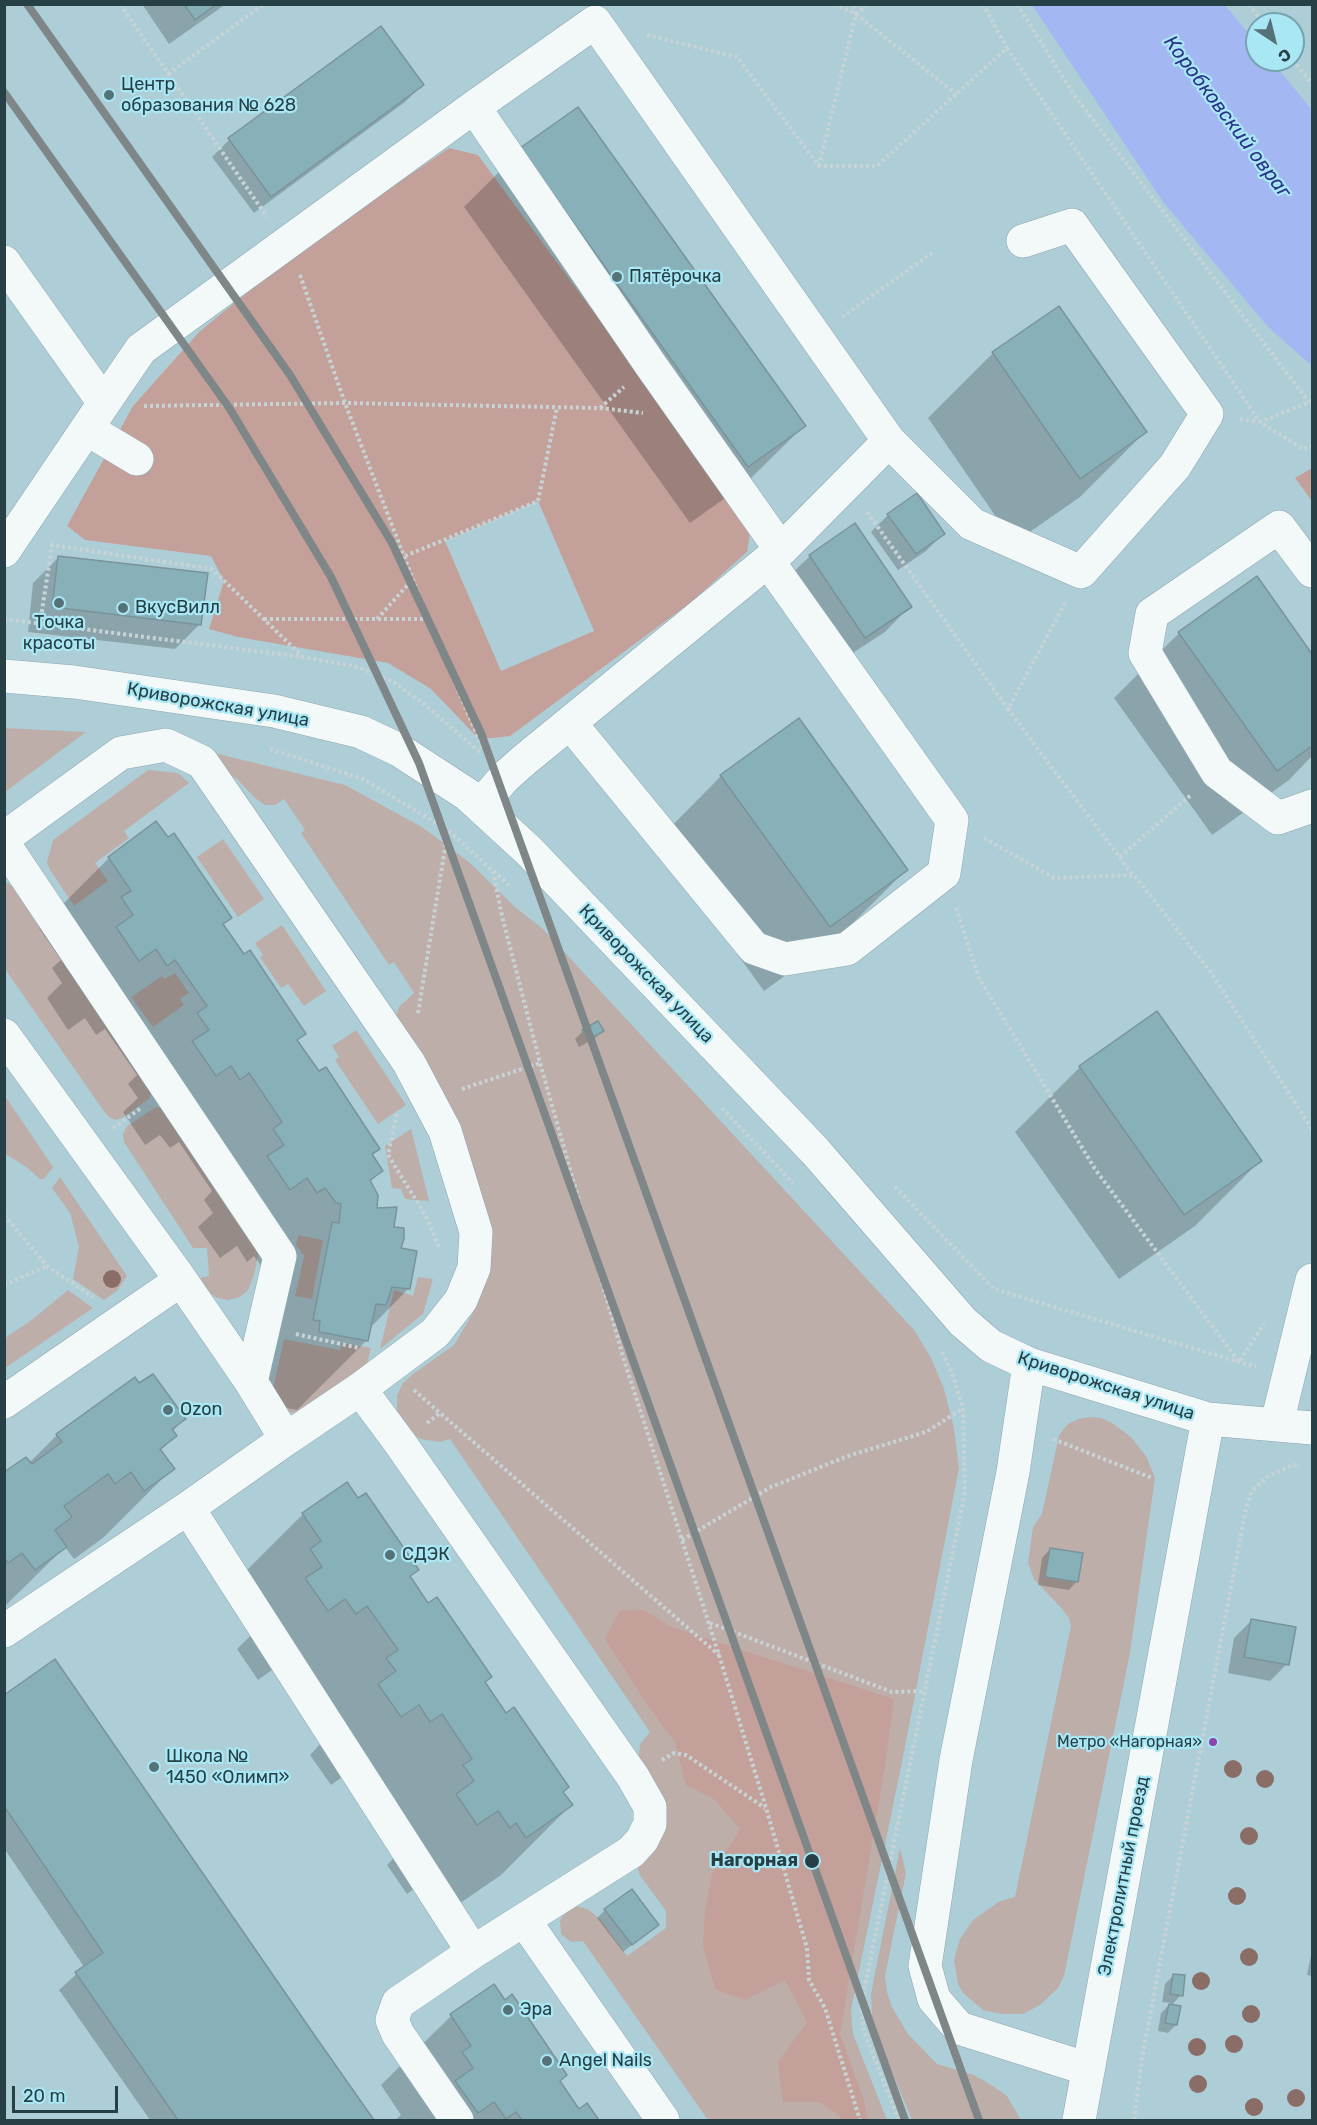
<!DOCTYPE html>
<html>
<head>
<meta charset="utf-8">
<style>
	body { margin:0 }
	#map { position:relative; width:1317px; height:2125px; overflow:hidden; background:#aeced7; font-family:Rubik,sans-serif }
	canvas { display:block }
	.frame { position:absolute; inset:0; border:6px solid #274046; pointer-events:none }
	.north { position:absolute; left:1245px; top:12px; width:60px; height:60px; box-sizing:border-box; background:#a9e7f5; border:2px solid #75a4af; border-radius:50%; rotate:145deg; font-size:16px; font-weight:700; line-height:24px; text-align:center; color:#274046 }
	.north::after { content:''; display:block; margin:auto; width:21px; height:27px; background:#567279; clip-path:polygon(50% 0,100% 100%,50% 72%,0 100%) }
	.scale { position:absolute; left:12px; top:2086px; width:106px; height:27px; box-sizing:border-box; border:3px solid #274046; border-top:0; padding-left:8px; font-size:18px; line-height:21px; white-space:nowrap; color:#274046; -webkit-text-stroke:4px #a9e7f5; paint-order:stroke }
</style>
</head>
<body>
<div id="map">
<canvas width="1317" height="2125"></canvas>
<div class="frame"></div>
<div class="north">С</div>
<div class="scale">20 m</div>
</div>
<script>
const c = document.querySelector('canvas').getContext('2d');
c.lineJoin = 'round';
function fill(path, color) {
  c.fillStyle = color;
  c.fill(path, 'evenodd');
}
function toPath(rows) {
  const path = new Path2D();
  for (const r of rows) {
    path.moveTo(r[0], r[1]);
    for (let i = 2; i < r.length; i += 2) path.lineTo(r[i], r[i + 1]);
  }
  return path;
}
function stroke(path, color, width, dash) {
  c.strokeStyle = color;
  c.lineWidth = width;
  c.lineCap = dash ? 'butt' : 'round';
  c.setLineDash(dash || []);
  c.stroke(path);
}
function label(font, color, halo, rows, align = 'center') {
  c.font = font + ' Rubik,sans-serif';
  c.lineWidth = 4.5;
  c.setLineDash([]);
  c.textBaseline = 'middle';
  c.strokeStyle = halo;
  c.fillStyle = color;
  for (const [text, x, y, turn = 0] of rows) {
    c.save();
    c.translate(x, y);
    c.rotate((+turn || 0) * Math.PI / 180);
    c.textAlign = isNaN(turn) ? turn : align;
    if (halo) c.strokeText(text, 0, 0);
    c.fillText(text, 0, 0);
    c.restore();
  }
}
fill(toPath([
	[4,728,5,728,86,732,5,792],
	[206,751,345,785,422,827,469,862,515,907,543,929,915,1331,931,1358,944,1389,954,1428,959,1468,902,1762,851,2010,853,2034,887,2120,708,2120,583,1941,571,1942,561,1934,560,1920,568,1910,577,1906,589,1910,600,1919,627,1956,666,1928,666,1911,639,1874,637,1860,643,1771,639,1755,640,1744,650,1732,450,1439,440,1442,421,1439,410,1433,403,1423,397,1410,397,1395,403,1383,413,1374,454,1345,473,1313,481,1292,488,1245,463,1132,429,1082,395,1018,399,1007,414,993,394,962,389,965,301,833,305,830,284,799,275,805,265,805,255,798,237,779,217,765],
	[148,770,178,773,189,783,124,831,129,838,95,863,108,881,74,906,49,868,47,862,53,840],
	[223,839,264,899,238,917,197,857],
	[7,883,13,886,152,1091,149,1099,122,1118,115,1120,109,1117,103,1110,5,969,4,884],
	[282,925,326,991,304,1006,288,984,281,988,260,957,263,955,255,943],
	[175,973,189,993,180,999,184,1005,153,1027,131,997,162,976,165,979],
	[356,1030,406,1105,378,1124,335,1060,339,1057,332,1046],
	[5,1096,53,1167,44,1179,40,1179,25,1166,5,1154],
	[156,1107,164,1109,259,1251,254,1275,248,1290,240,1297,228,1300,217,1298,208,1292,197,1279,209,1276,207,1248,193,1248,124,1142,123,1134,127,1126],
	[411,1129,429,1201,405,1199,401,1189,392,1188,385,1146],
	[60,1177,127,1276,117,1291,104,1300,73,1279,79,1247,70,1213,52,1188],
	[298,1235,323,1240,312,1299,295,1296,304,1256,296,1245],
	[418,1277,433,1279,423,1314,380,1349,394,1290,413,1296],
	[68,1290,93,1308,5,1368,5,1338,33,1319],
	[284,1339,340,1350,342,1343,371,1348,367,1364,301,1411,293,1413,286,1411,272,1394],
	[1090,1417,1101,1418,1112,1423,1131,1437,1146,1456,1155,1478,1130,1653,1064,1976,1058,1988,1040,2005,1023,2014,1002,2014,983,2010,963,1993,958,1984,954,1960,960,1939,973,1920,1000,1901,1015,1897,1071,1626,1069,1618,1063,1610,1034,1579,1028,1563,1033,1527,1042,1514,1059,1435,1068,1424,1078,1419],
	[900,1848,906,1873,885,1976,887,1992,892,2007,908,2034,937,2064,974,2075,993,2086,1007,2096,1021,2120,912,2120,875,2031,872,2019,871,1994]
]), '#bdaeaa');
fill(toPath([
	[449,148,478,155,751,526,747,552,690,603,510,736,492,738,478,738,431,689,388,663,238,637,209,629,224,581,211,556,85,540,67,526,133,406,199,332,293,255],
	[538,501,594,631,501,671,445,541],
	[1312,468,1312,501,1295,478],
	[644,1610,671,1627,894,1699,886,1759,840,2034,864,2100,868,2120,841,2120,840,2116,819,2102,783,2102,778,2062,807,2022,785,1980,745,2000,715,1989,703,1946,705,1911,712,1874,740,1829,715,1800,686,1785,675,1742,648,1706,605,1639,619,1611]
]), '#c3a19a');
fill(toPath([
	[1032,5,1225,5,1257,43,1257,60,1271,60,1312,110,1312,366,1269,328,1163,202]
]), '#a3b8f2');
fill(toPath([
	[142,4,226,4,169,44],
	[422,85,405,102,254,213,212,157,229,140],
	[521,150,804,426,746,483,690,523,464,207],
	[993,353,1145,432,1080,497,1014,543,928,418],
	[888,515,943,534,926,551,898,570,871,532],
	[855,525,910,606,885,632,839,662,784,581,810,556],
	[59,557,200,624,175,649,28,632,33,583],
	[1257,578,1312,657,1312,756,1289,780,1212,835,1114,698,1179,633],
	[721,776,906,870,841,935,764,991,656,842],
	[156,824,230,918,222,925,304,1033,296,1041,378,1149,371,1156,381,1171,370,1182,376,1210,393,1229,409,1288,370,1328,367,1340,297,1410,249,1401,266,1273,254,1256,247,1262,237,1246,220,1258,198,1227,213,1213,204,1200,212,1191,179,1142,170,1148,160,1135,145,1145,123,1112,138,1098,128,1084,137,1075,105,1029,96,1035,85,1018,68,1030,47,998,62,983,52,968,61,960,39,928,109,858],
	[583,1031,602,1031,594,1039,579,1047,575,1039],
	[1080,1067,1260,1161,1195,1226,1119,1279,1015,1132],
	[139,1385,184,1419,172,1432,175,1436,160,1451,173,1468,103,1538,74,1559,65,1547,4,1607,4,1474,29,1463,57,1435],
	[358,1501,417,1570,409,1578,571,1805,501,1875,456,1906,427,1879,407,1894,387,1865,403,1849,348,1773,331,1785,310,1755,325,1739,275,1668,258,1680,237,1649,251,1635,233,1584,303,1514],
	[1050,1549,1077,1581,1069,1590,1038,1585,1042,1558],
	[1251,1621,1287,1664,1270,1681,1228,1673,1234,1638],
	[55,1661,374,2120,150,2120,59,1990,84,1967,4,1848,4,1696],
	[605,1910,657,1925,623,1952,597,1918],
	[1312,1950,1312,1976,1307,1975],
	[1173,1976,1181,1995,1171,2006,1176,2025,1168,2033,1158,2031,1161,2013,1171,2003,1162,2002,1165,1984],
	[494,1986,579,2111,587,2105,597,2120,395,2120,401,2115,381,2085,451,2016]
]), '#0003');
const building = toPath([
	[184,4,217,4,195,20,184,4],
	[381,26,424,85,271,197,228,138,381,26],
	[578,107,806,426,748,467,520,148,578,107],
	[1059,306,1147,432,1080,479,992,352,1059,306],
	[917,493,945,534,916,554,887,514,917,493],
	[855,523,912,607,865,638,809,555,855,523],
	[58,556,208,573,201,625,52,607,58,556],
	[1257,576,1312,654,1312,746,1277,771,1178,632,1257,576],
	[799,718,908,870,830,927,720,775,799,718],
	[156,821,168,837,174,833,232,918,223,924,244,954,250,950,306,1034,297,1040,319,1071,326,1067,380,1149,372,1154,383,1171,370,1180,378,1195,377,1208,397,1207,394,1227,404,1228,404,1239,401,1248,417,1251,410,1289,392,1287,386,1305,376,1304,368,1341,319,1332,320,1321,313,1320,332,1222,339,1223,341,1204,336,1203,325,1188,317,1193,307,1178,290,1190,267,1156,284,1145,273,1129,282,1122,249,1073,240,1080,231,1066,216,1076,192,1041,209,1030,197,1013,207,1006,175,960,167,966,156,949,139,961,116,927,133,915,121,897,131,891,108,857,156,821],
	[1157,1011,1262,1161,1184,1215,1079,1066,1157,1011],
	[598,1021,604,1031,588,1040,582,1030,598,1021],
	[153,1374,186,1419,172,1429,177,1436,160,1449,175,1469,144,1491,131,1472,115,1484,108,1474,64,1506,72,1517,55,1530,67,1547,35,1570,22,1553,8,1563,4,1557,4,1472,26,1457,32,1464,62,1442,56,1434,135,1377,139,1383,153,1374],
	[347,1482,358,1498,366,1493,419,1570,410,1576,428,1603,437,1597,492,1677,485,1682,506,1713,514,1707,569,1787,563,1792,573,1805,526,1838,516,1823,510,1828,498,1811,477,1825,456,1794,474,1781,463,1765,472,1759,442,1714,430,1722,419,1705,401,1717,378,1684,396,1671,386,1658,398,1650,367,1606,356,1614,345,1599,328,1611,305,1578,322,1567,310,1549,321,1541,302,1513,347,1482],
	[1050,1548,1083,1553,1078,1582,1045,1577,1050,1548],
	[1251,1619,1296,1627,1289,1665,1244,1657,1251,1619],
	[55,1659,315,2036,374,2120,178,2120,75,1972,103,1953,4,1806,4,1695,55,1659],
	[632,1889,659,1925,632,1945,604,1909,632,1889],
	[1173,1974,1185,1975,1183,1996,1170,1994,1173,1974],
	[494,1984,505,2000,512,1994,567,2075,560,2081,579,2109,587,2103,599,2120,522,2120,516,2112,506,2119,494,2102,478,2113,455,2081,473,2068,462,2052,471,2046,450,2014,494,1984],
	[1169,2004,1181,2006,1177,2025,1165,2023,1169,2004]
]);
fill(building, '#88b0b8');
stroke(building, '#799399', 1.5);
const minor = toPath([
	[474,107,650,364,781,550],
	[4,262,104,403,4,551],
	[104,403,141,349,474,107,595,22,889,441,781,550,523,761,504,778,480,806],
	[87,429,137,459],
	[889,441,972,524,1081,572,1175,466,1207,414,1072,225,1023,241],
	[1312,571,1279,527,1152,614,1145,653,1217,772,1278,818,1312,806],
	[4,676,74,682,274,711,361,732,399,750,468,795,529,851,815,1151,963,1322,991,1346,1029,1364,1208,1419,1312,1428],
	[570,723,754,948,785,959,847,949,944,873,952,820,768,561],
	[4,838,121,753,166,745,202,762,409,1063,445,1131,476,1232,474,1268,461,1300,435,1333,360,1389,286,1439,251,1382,280,1256,4,844],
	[4,1035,181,1280,251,1382],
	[1029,1364,1013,1472,956,1760,925,1966,934,1999,959,2028,1088,2069],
	[4,1402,181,1280],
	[1277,1423,1312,1280],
	[286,1439,188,1508,473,1952,631,1852,642,1840,650,1824,650,1807,633,1777,400,1443,360,1389],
	[4,1631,188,1508],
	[524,1920,663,2120],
	[457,2120,398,2034,392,2020,398,2003,473,1952],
	[1079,2120,1208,1419]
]);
stroke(minor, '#8ca6ad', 34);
stroke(toPath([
	[120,4,267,217],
	[834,4,856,14,868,4],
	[1017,4,1074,95,1309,402],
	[1249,4,1264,24],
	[856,14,956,94],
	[647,35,737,57,819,166,877,166,1007,48,983,4],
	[1007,48,1260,422],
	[1293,60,1312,84],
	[168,74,264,4],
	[819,166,856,14,854,4],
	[300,275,345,403,428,619,483,749],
	[842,317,932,253],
	[1312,401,1260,422,1303,449,1312,446],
	[144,406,345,403,600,408,643,413],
	[600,408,624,387],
	[1240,419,1260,422],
	[867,512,1008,709],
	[405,556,538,501,557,407],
	[1065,603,1008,709,1133,875],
	[4,619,303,657,358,667,392,681,424,704,482,754],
	[264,619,428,619],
	[377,619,413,579],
	[40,624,52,545,212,569,303,657],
	[270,749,363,779,448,830,493,871,502,916,540,1063,624,1360,719,1655,766,1808,807,1948,809,1980,825,2008,860,2120],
	[984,838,1054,878,1134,875,1210,971,1312,1129],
	[1120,857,1192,794],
	[494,871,512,888],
	[956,908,979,978,1095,1169,1239,1362,1264,1324],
	[418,1013,448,830],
	[462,1089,540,1063],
	[722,1108,793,1183],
	[397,1114,388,1155,426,1216,439,1248],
	[113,1128,141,1108],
	[895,1187,994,1289,1256,1367],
	[4,1215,47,1266,95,1298],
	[4,1285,47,1266],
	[296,1334,359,1348],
	[414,1390,440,1413],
	[427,1423,440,1413,719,1655],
	[1053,1439,1152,1478],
	[682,1540,771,1487,848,1456,926,1432,962,1409],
	[710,1623,892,1692,924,1691],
	[662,1760,674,1753,686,1755,765,1808],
	[899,2120,864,2032,861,2006,965,1492,963,1408,952,1373,941,1350],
	[1134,2120,1142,2058,1246,1508,1252,1491,1267,1477,1288,1467,1300,1464]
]), '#c8d3d6', 4, [3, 3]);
stroke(minor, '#f3f8f9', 33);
stroke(toPath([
	[27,4,290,375,392,543,481,733,979,2120],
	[4,92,230,409,331,577,419,763,905,2120]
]), '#7e8688', 8);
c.fillStyle = '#8a6d67';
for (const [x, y] of [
	[112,1279],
	[1233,1769],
	[1265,1779],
	[1249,1836],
	[1237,1896],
	[1249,1957],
	[1201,1981],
	[1251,2014],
	[1234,2044],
	[1197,2047],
	[1198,2084],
	[1296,2098],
	[1254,2107]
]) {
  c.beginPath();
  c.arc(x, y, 9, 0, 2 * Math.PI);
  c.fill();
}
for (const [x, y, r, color] of [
	[109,95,6,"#567279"],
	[617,277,6,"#567279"],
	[59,603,6,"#567279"],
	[123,608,6,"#567279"],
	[168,1410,6,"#567279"],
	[390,1555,6,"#567279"],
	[1213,1742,5,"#8e44ad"],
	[154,1767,6,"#567279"],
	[812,1861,8,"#274046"],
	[508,2010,6,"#567279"],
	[547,2061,6,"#567279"]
]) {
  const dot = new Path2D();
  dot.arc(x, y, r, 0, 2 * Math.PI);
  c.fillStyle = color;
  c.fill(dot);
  stroke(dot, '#a9e7f5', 2);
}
label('16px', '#274046', '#a9e7f5', [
	["Метро «Нагорная»",1202,1742]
], 'right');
label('18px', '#274046', '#a9e7f5', [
	["Центр",121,85],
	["образования № 628",121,106],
	["Пятёрочка",629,277],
	["ВкусВилл",135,608],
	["Точка",59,623,"center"],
	["красоты",59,644,"center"],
	["Ozon",180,1410],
	["СДЭК",402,1555],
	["Школа №",166,1757],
	["1450 «Олимп»",166,1778],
	["Эра",520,2010],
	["Angel Nails",559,2061]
], 'left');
label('18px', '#274046', '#a9e7f5', [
	["Криворожская улица",218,705,10],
	["Криворожская улица",646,974,46],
	["Криворожская улица",1106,1386,18],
	["Электролитный проезд",1124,1876,-79]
]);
label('bold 18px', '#274046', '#a9e7f5', [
	["Нагорная",798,1861]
], 'right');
label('italic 20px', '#2c338b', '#a9e7f5', [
	["Коробковский овраг",1227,117,53]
]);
</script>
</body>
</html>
